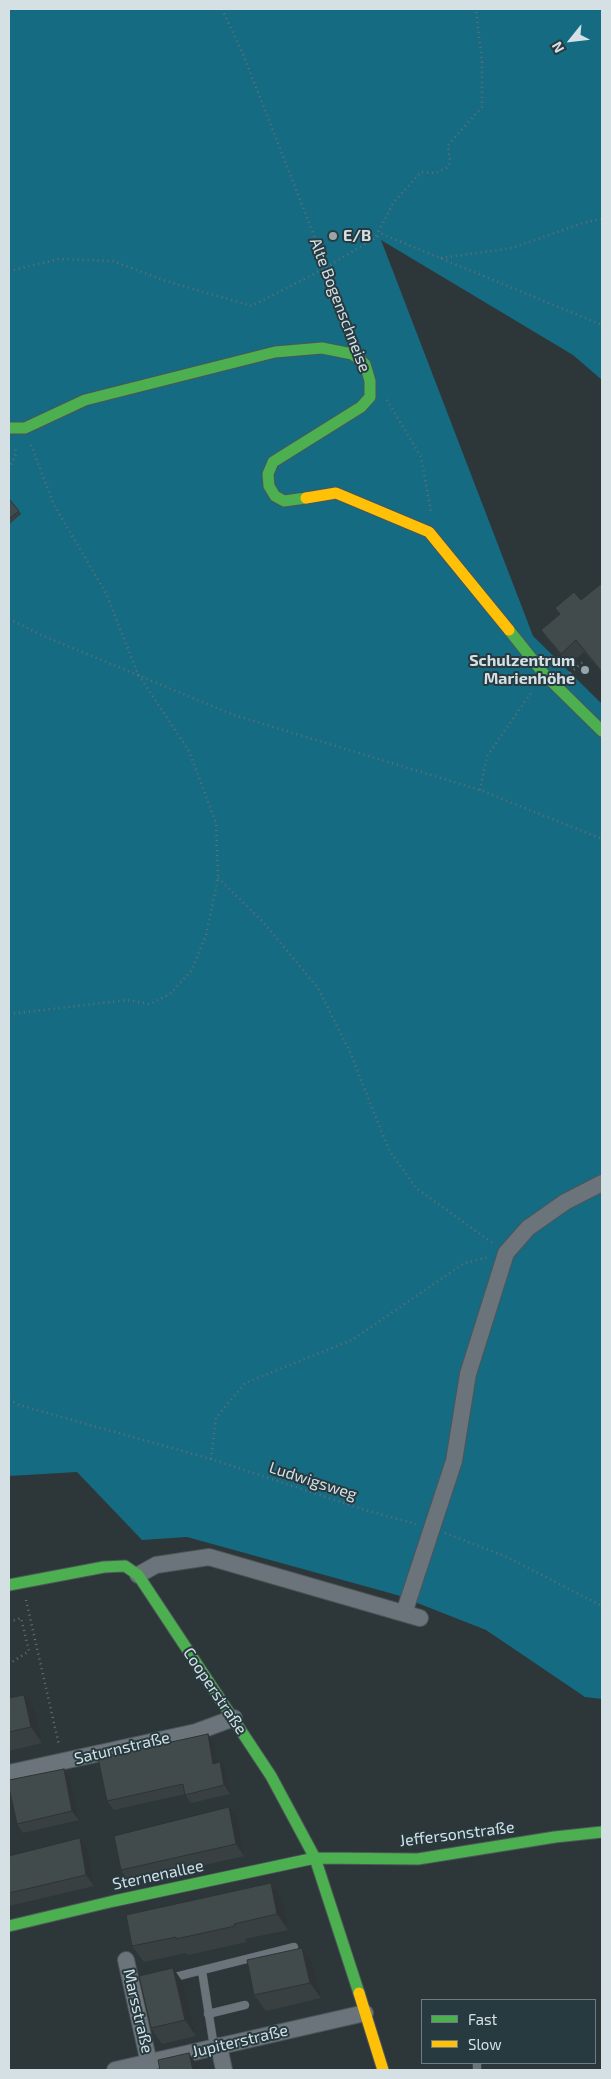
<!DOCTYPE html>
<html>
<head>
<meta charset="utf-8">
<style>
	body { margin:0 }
	#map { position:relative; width:611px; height:2079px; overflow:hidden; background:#2d373a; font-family:"Exo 2",sans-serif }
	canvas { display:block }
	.frame { position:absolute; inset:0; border:10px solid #d5e0e4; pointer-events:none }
	.legend { position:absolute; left:421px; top:1999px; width:175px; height:65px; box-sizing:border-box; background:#273a40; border:1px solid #6d7c82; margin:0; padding:6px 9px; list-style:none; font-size:15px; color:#d5e0e4 }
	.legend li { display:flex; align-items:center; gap:10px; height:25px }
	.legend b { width:25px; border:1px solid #6d7c82 }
	.north { position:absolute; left:546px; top:15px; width:50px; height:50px; -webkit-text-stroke:4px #273a40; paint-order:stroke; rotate:241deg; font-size:14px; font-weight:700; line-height:20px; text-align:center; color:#d5e0e4 }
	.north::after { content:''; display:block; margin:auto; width:18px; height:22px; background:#d5e0e4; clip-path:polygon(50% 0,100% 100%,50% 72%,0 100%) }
</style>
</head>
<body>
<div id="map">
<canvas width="611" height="2079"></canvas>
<div class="frame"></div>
<ul class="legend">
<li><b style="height:6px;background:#4caf50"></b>Fast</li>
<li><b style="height:6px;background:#ffc107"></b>Slow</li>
</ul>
<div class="north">N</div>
</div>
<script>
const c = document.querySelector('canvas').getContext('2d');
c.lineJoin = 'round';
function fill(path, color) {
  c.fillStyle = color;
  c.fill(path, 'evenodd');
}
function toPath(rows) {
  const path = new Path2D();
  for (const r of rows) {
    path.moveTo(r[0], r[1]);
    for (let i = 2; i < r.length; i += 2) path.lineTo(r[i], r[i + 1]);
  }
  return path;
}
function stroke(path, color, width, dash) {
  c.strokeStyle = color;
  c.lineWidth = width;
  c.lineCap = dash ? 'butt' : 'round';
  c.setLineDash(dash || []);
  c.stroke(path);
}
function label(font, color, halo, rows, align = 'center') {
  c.font = font + ' "Exo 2",sans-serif';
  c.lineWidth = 4;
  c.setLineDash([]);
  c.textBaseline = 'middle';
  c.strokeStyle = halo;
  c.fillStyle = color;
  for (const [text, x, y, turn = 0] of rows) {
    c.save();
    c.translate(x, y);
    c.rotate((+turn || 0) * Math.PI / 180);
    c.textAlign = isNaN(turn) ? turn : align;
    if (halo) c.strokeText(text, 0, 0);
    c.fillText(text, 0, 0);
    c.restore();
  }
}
fill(toPath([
	[9,9,602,9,602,380,573,355,381,240,533,636,602,704,602,1699,585,1697,486,1630,397,1595,187,1537,142,1540,77,1472,9,1476,9,524,21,514,9,499]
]), '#156b82');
const lane = toPath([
	[202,1971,214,2047],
	[171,1978,294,1947],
	[208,2014,245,2005],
	[477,2070,477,2063]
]);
const street = toPath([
	[138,1575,156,1565,209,1557,420,1618],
	[404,1613,454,1461,468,1374,506,1253,528,1228,565,1202,602,1183],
	[9,1773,196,1732,234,1718],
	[126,1960,149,2063],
	[219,2046,224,2070],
	[115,2070,365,2013]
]);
const fast = toPath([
	[9,428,25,428,85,400,275,352,322,348,352,354,365,364,370,381,370,397,361,407,273,462,268,474,269,486,275,496,284,501,306,498],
	[509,630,544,674,602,731],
	[9,1585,104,1567,125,1566,138,1575,271,1776,315,1858,359,1993],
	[9,1926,114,1901,315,1858,418,1859,555,1837,602,1832]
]);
const slow = toPath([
	[306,498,336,493,429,532,509,630],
	[359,1993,383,2070]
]);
stroke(lane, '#4c5558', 9);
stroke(street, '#4c5558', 18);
stroke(fast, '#4c5558', 13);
stroke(slow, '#4c5558', 13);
stroke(toPath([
	[222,9,243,54,353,335],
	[376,236,394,202,421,172,436,173,448,167,450,161,448,145,482,107,482,62,476,9],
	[441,258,512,248,583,223,602,219],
	[9,271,59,259,113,261,166,281,252,306,325,268,382,234,602,325],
	[387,400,421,457,431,512],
	[9,469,16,454,15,447],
	[9,619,41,635,234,715,480,790,602,839],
	[570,673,585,660],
	[480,790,487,756,533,690],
	[218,878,264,923,318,988,350,1052,389,1150,416,1188,494,1244],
	[9,1014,127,1000,150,1004,170,994,192,970,206,935,218,878,216,823,189,751,138,674,106,593,54,505,31,445],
	[9,1400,19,1405,211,1459,362,1509,416,1524],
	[211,1459,216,1418,245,1383,352,1340,463,1264,488,1257],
	[445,1533,507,1557,602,1606],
	[26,1600,59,1745],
	[9,1622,21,1618,29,1651,9,1664]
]), '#666e73', 2.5, [1, 4]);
stroke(lane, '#6c747b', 8);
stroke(street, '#6c747b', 16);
stroke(fast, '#4caf50', 11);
stroke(slow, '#ffc107', 11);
fill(toPath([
	[9,499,21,514,9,524],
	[602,583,602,673,584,652,569,665,549,641,541,630,559,614,555,608,581,600],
	[9,1698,35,1711,42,1743,9,1751],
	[214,1743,218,1763,220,1762,226,1771,230,1794,191,1803,185,1794,114,1810,107,1801],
	[64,1769,70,1778,79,1820,23,1833,17,1824],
	[229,1807,238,1819,244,1856,129,1882,121,1870],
	[80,1838,88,1849,94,1886,9,1906,9,1856],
	[282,1899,288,1930,245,1939,246,1942,188,1955,186,1953,144,1962,132,1946],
	[302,1948,313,1964,321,1998,266,2011,254,1995],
	[173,1968,184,1984,196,2036,162,2044,151,2028]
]), '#394041');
fill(toPath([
	[24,1695,35,1711,42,1743,31,1727],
	[208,1734,214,1743,220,1773,213,1764],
	[220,1762,226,1771,230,1794,224,1785],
	[64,1769,70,1778,79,1820,72,1811],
	[229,1807,238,1819,244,1856,236,1844],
	[80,1838,88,1849,94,1886,86,1875],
	[271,1883,282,1899,288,1930,277,1914],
	[302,1948,313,1964,321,1998,310,1983],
	[173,1968,184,1984,196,2036,185,2020],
	[189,2053,200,2069,201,2070,193,2070]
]), '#2e3435');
const building = toPath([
	[9,499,19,511,9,519,9,499],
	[602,583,602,621,601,623,602,625,602,672,576,640,561,654,541,630,560,614,555,608,574,592,581,600,602,583],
	[24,1695,31,1727,9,1732,9,1698,24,1695],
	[208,1734,213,1764,220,1762,224,1785,185,1795,183,1784,107,1801,98,1758,208,1734],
	[64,1769,72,1811,17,1824,9,1788,9,1780,64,1769],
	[229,1807,236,1844,121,1870,114,1836,229,1807],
	[80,1838,86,1875,9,1893,9,1856,80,1838],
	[271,1883,277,1914,234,1924,235,1926,176,1939,176,1937,132,1946,126,1915,271,1883],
	[302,1948,310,1983,254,1995,247,1960,302,1948],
	[173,1968,185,2020,151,2028,139,1976,173,1968],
	[189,2053,193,2070,160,2070,158,2060,189,2053]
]);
fill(building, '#424b4c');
stroke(building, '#2e3435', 1);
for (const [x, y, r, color] of [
	[333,236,5,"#9aa5a8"],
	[585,670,5,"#9aa5a8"]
]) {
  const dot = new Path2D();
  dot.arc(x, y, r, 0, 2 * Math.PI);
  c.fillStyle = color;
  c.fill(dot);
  stroke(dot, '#273a40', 2);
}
label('bold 16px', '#d5e0e4', '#273a40', [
	["E/B",343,236],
	["Schulzentrum",575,661,"right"],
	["Marienhöhe",575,679,"right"]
], 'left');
label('16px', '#d5e0e4', '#273a40', [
	["Alte Bogenschneise",340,305,69],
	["Ludwigsweg",313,1481,18],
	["Cooperstraße",215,1691,56],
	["Saturnstraße",122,1748,-13],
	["Jeffersonstraße",457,1834,-7],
	["Sternenallee",158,1875,-12],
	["Marsstraße",138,2011,77],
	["Jupiterstraße",240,2041,-13]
]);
</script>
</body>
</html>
